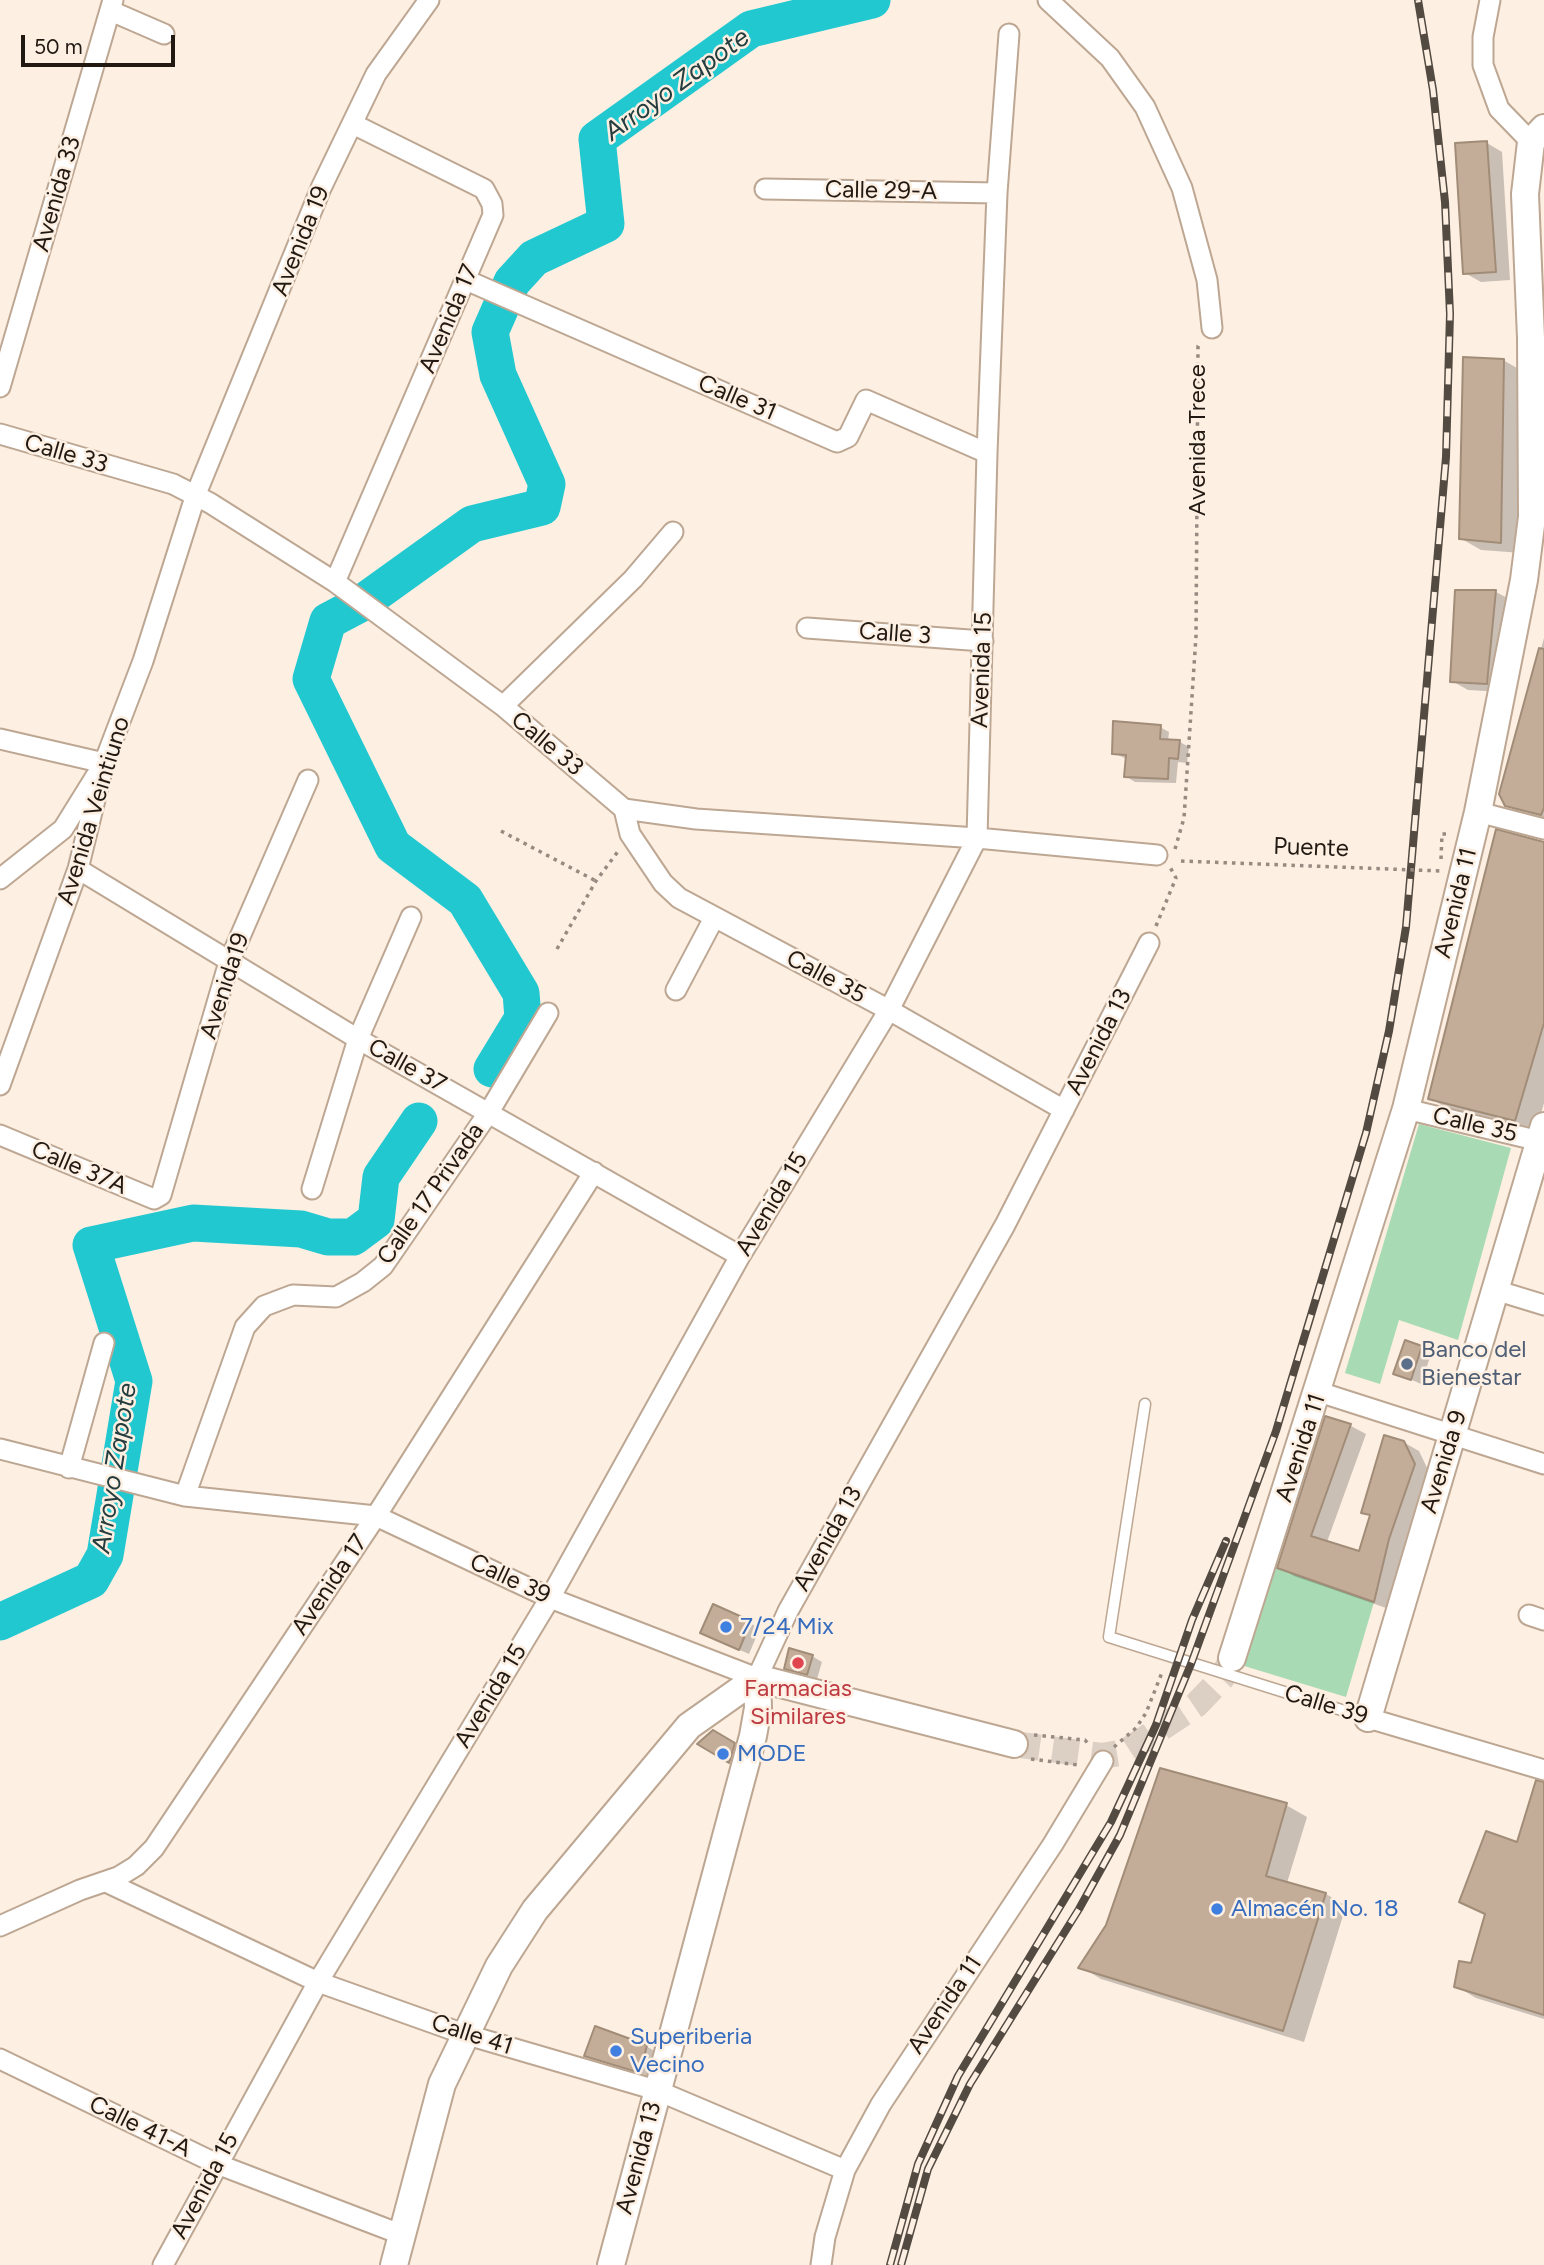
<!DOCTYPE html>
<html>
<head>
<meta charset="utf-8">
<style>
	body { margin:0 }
	#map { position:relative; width:1544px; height:2265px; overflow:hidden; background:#fdefe2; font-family:Figtree,sans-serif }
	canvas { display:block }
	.scale { position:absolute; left:21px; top:35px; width:154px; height:32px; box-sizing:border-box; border:4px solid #221a12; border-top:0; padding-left:9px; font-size:21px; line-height:24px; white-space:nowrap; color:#221a12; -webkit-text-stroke:5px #fdefe2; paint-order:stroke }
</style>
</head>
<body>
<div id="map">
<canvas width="1544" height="2265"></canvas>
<div class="scale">50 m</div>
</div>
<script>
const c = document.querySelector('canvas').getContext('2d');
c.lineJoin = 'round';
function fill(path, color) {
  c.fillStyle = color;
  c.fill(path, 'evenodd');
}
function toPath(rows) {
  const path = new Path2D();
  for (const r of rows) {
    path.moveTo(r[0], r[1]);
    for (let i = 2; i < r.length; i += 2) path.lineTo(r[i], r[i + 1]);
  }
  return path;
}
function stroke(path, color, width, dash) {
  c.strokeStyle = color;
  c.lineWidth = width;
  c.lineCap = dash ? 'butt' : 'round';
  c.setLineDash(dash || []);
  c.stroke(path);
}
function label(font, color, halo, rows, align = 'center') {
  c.font = font + ' Figtree,sans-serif';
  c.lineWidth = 5;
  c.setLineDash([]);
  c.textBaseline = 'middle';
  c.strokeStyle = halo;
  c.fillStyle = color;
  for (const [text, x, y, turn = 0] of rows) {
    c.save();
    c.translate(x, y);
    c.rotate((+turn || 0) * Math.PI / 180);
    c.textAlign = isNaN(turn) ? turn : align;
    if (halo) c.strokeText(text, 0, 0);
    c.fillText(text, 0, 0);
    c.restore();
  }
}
fill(toPath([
	[1419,1124,1511,1148,1458,1340,1399,1320,1380,1384,1345,1373],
	[1272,1566,1374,1602,1346,1697,1241,1665]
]), '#a8dbb3');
fill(toPath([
	[1487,143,1502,152,1510,280,1481,282,1465,273],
	[1503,360,1524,372,1522,553,1481,550,1460,538],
	[1457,591,1496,592,1511,600,1502,692,1468,690,1452,681],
	[1544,638,1544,821,1526,816,1506,805,1501,794],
	[1160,727,1169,732,1168,741,1180,742,1189,747,1187,763,1178,762,1176,783,1135,782,1125,776,1127,759,1113,753],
	[1544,844,1544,1103,1536,1132,1450,1110,1430,1098],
	[1406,1342,1431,1354,1421,1384,1396,1373],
	[1326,1419,1351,1426,1366,1434,1327,1542,1360,1553,1372,1517,1363,1512,1403,1442,1419,1451,1430,1474,1404,1548,1389,1609,1294,1576,1279,1567],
	[714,1607,760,1628,749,1654,712,1638],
	[812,1656,822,1662,817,1679,786,1668],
	[713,1732,744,1750,739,1767,700,1744],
	[1544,1799,1544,2019,1476,1998,1456,1986,1472,1965,1487,1916,1461,1901,1519,1844],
	[1286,1805,1307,1817,1287,1883,1326,1894,1346,1906,1304,2042,1101,1979,1081,1967],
	[646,2046,656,2052,650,2077,586,2055]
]), '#0003');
stroke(toPath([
	[492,1069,523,1018,521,993,465,900,393,846,311,679,328,621,362,603,472,524,542,507,547,484,498,375,490,332,512,282,534,258,606,224,597,139,751,29,872,0],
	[0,1622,91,1580,105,1555,134,1381,91,1245,193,1223,301,1229,328,1237,353,1237,376,1220,381,1177,419,1121]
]), '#22c8d0', 37);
const building = toPath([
	[1487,141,1496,272,1463,274,1455,143,1487,141],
	[1463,357,1504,359,1501,543,1459,539,1463,357],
	[1455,590,1496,590,1487,684,1450,682,1455,590],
	[1539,648,1544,649,1544,808,1541,815,1505,806,1499,794,1539,648],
	[1113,721,1161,725,1160,739,1180,740,1178,759,1169,758,1168,779,1124,777,1126,755,1112,754,1113,721],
	[1496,829,1544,842,1544,1023,1515,1121,1428,1099,1496,829],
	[1405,1340,1422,1346,1411,1380,1393,1374,1405,1340],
	[1325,1416,1351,1424,1311,1536,1359,1551,1370,1515,1361,1513,1384,1435,1404,1441,1415,1464,1389,1539,1374,1602,1277,1568,1325,1416],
	[713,1604,751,1621,739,1650,700,1633,713,1604],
	[789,1648,813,1655,807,1675,784,1669,789,1648],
	[713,1730,735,1743,729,1763,697,1744,713,1730],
	[1160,1768,1287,1803,1266,1876,1326,1893,1283,2031,1078,1968,1106,1925,1160,1768],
	[1536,1780,1544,1782,1544,2015,1454,1987,1459,1961,1471,1963,1485,1914,1459,1902,1486,1831,1517,1842,1536,1780],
	[595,2026,647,2045,640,2073,584,2056,595,2026]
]);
fill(building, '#c3ad98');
stroke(building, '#a18c78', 2);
stroke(toPath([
	[1014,1744,1102,1756,1125,1752,1196,1705,1222,1678,1232,1658]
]), '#dccfc3', 26, [26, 13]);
const lane = toPath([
	[1145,1404,1109,1637,1367,1718]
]);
const street = toPath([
	[1048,0,1110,58,1145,107,1182,188,1207,280,1212,328],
	[1490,0,1483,37,1483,65,1499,109,1531,142],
	[111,11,164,34],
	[765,189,997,193],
	[466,280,837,442,848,437,866,400,987,453],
	[0,387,113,0],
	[0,434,173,484,210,503,335,582,503,706,624,809,696,819,977,838,1157,855],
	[335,582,493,215,492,204,484,189,353,124],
	[807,628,983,641],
	[503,706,633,579,673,532],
	[0,739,104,763,63,829,0,879],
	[624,809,630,834,663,883,679,898,889,1010,1064,1110],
	[1478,812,1544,829],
	[78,869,358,1039,740,1256],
	[676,990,714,918],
	[0,1085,78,869,104,763,143,661,196,494,321,188,376,74,429,0],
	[1406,1109,1544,1142],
	[0,1135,154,1199,161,1195,229,962,308,780],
	[312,1189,358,1039,411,917],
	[1495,1290,1544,1305],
	[1319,1392,1544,1464],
	[0,1449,185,1496,376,1516,550,1598,757,1678,788,1611,1005,1225,1149,943],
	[69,1468,104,1343],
	[185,1496,245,1327,264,1306,293,1295,336,1297,363,1282,383,1266,489,1112,548,1013],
	[1529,1615,1544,1620],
	[1368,1718,1544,1770],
	[106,1882,318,1982,464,2034,656,2090,845,2170],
	[0,1926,80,1890,118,1877,136,1866,154,1848,376,1516,594,1172],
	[0,2059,217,2164,400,2234],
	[163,2265,318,1982,550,1598,740,1256,889,1010,977,838,987,453,997,193,1009,34],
	[821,2265,825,2237,845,2170,881,2104,1053,1844,1103,1761]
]);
const secondary = toPath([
	[1232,1658,1406,1109,1478,812,1524,580,1532,517,1531,338,1525,194,1531,142,1544,128],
	[757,1678,1014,1744],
	[1368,1718,1544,1126],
	[394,2265,442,2084,499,1966,535,1910,689,1726,757,1678],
	[611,2265,753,1736,758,1708,757,1678]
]);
stroke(lane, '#bda793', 13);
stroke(street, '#bda793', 23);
stroke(secondary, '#bda793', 30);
stroke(toPath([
	[501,831,596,881],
	[1175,849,1184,818,1196,636,1198,346,1201,342],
	[1441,859,1442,834,1451,834],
	[1156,926,1176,878,1170,867],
	[557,949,596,881,619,850],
	[1034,1735,1085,1740,1090,1746],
	[1114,1747,1136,1728,1146,1713,1163,1670],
	[1031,1759,1078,1765]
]), '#978b81', 3.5, [3.5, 5]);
stroke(lane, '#fff', 10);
stroke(street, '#fff', 19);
stroke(secondary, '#fff', 26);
const rail = toPath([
	[890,2265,918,2164,958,2076,1111,1822,1156,1725,1192,1620,1226,1541],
	[901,2265,928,2169,970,2084,1079,1909,1120,1835,1191,1664,1276,1431,1366,1133,1389,1031,1406,927,1446,457,1450,314,1445,202,1433,90,1418,0]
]);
stroke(rail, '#534a41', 8);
stroke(rail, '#fdefe2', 5, [16]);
stroke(toPath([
	[1181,861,1441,871]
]), '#978b81', 3.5, [3.5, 5]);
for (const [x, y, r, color] of [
	[1407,1364,7,"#5c6f8a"],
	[726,1627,7,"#3f7fe0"],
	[798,1663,7,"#e0444e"],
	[723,1754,7,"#3f7fe0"],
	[1217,1909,7,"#3f7fe0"],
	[616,2051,7,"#3f7fe0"]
]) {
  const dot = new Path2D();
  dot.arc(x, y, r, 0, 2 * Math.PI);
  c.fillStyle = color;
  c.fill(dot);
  stroke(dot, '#fdefe2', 2.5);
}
label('24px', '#221a12', '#fdefe2', [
	["Calle 29-A",881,191,1],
	["Avenida 33",57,194,-74],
	["Avenida 19",301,241,-68],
	["Avenida 17",449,319,-67],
	["Calle 31",737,398,23],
	["Avenida Trece",1198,440,-90],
	["Calle 33",66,454,16],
	["Calle 3",895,634,4],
	["Avenida 15",982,670,-88],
	["Calle 33",547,744,40],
	["Avenida Veintiuno",94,811,-73],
	["Puente",1311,848,2],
	["Avenida 11",1456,903,-76],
	["Calle 35",826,977,28],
	["Avenida19",225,986,-72],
	["Avenida 13",1099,1042,-63],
	["Calle 37",407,1066,29],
	["Calle 35",1475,1125,13],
	["Calle 37A",79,1168,23],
	["Calle 17 Privada",431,1194,-55],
	["Avenida 15",772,1204,-59],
	["Avenida 11",1301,1448,-72],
	["Avenida 9",1444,1462,-73],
	["Avenida 13",828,1539,-61],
	["Calle 39",510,1579,25],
	["Avenida 17",330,1585,-56],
	["Avenida 15",491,1696,-59],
	["Calle 39",1326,1705,17],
	["Avenida 11",945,2005,-56],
	["Calle 41",472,2035,18],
	["Calle 41-A",140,2127,26],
	["Avenida 13",639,2158,-75],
	["Avenida 15",205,2186,-62]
]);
label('24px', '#4e5e75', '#fdefe2', [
	["Banco del",1421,1350],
	["Bienestar",1421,1378]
], 'left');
label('24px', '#366cbe', '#fdefe2', [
	["7/24 Mix",740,1627],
	["MODE",737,1754],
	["Almacén No. 18",1231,1909],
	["Superiberia",630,2037],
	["Vecino",630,2065]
], 'left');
label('24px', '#be3a42', '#fdefe2', [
	["Farmacias",798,1689],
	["Similares",798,1717]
]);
label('italic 26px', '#243d3e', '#fdefe2', [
	["Arroyo Zapote",677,85,-36],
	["Arroyo Zapote",115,1468,-81]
]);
</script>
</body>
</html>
